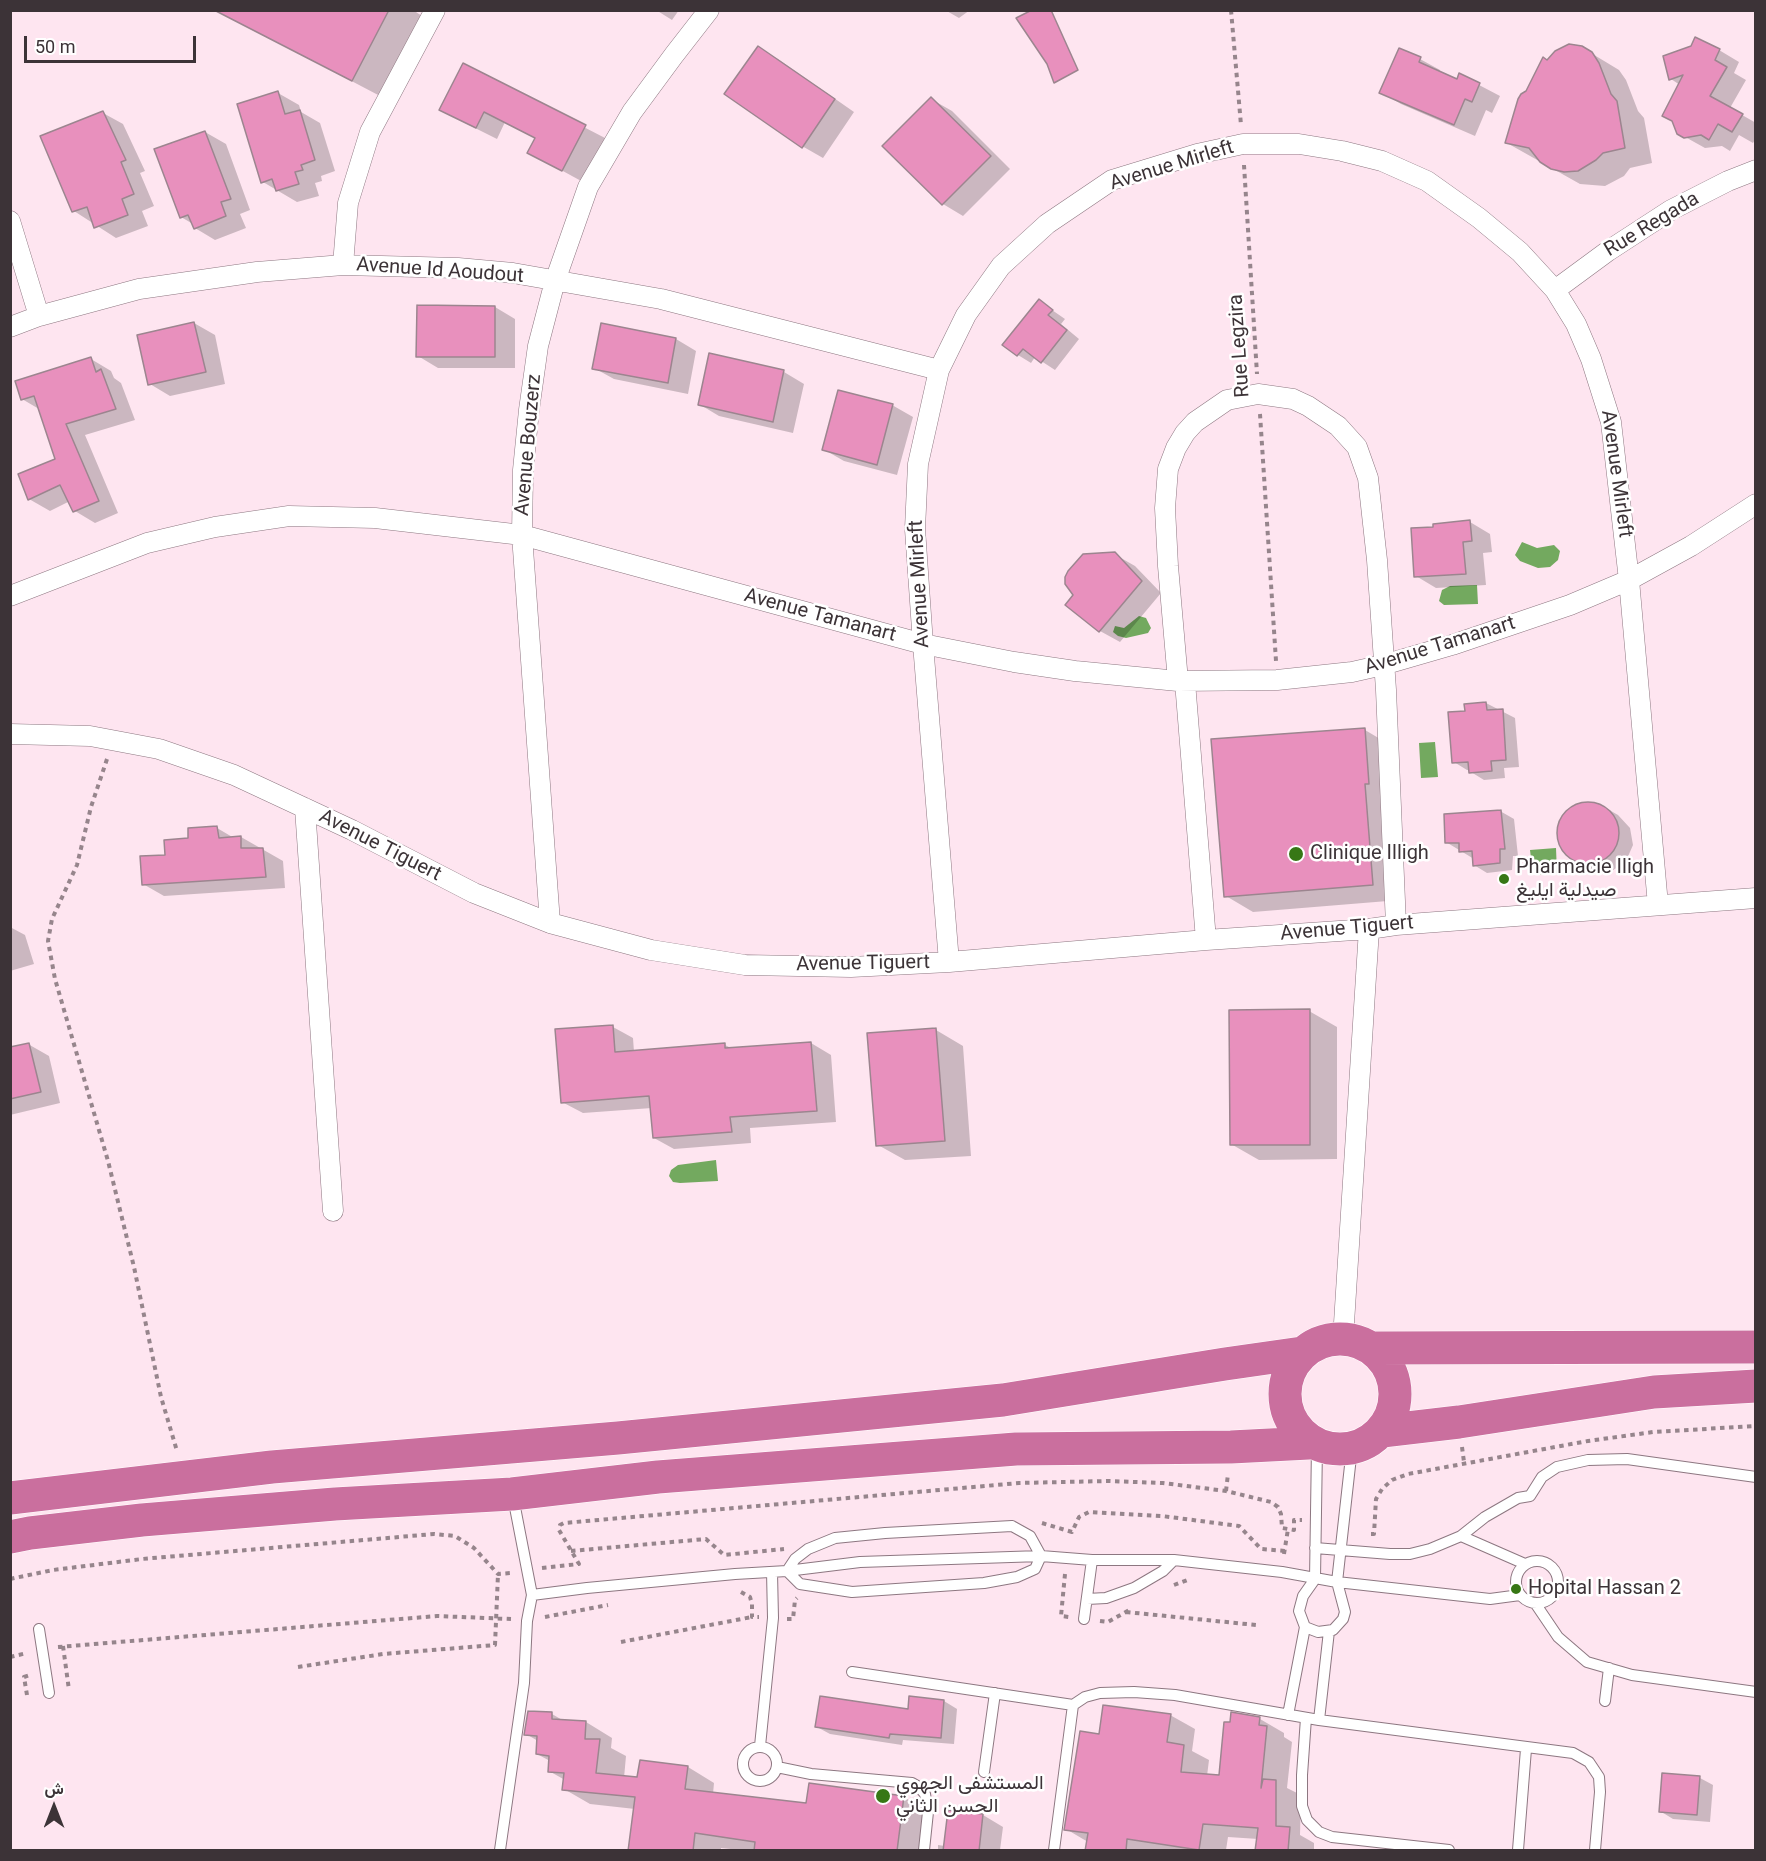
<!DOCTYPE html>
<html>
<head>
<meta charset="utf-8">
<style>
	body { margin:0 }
	#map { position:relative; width:1766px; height:1861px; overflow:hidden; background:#fee5f0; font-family:Roboto,Vazirmatn,sans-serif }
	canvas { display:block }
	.frame { position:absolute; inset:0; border:12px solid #3c3337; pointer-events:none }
	.north { position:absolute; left:24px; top:1777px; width:60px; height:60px; -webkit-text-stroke:4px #fff; paint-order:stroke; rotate:0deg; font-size:16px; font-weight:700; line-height:24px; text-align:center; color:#3c3337 }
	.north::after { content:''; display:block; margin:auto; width:21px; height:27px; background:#3c3337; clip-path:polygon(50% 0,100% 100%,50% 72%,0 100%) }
	.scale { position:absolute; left:24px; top:36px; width:172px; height:27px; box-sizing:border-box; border:3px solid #3c3337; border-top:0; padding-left:8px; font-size:18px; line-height:21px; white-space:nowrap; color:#3c3337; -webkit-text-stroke:4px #fff; paint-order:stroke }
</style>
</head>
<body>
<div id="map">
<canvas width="1766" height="1861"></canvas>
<div class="frame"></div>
<div class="north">ش</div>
<div class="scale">50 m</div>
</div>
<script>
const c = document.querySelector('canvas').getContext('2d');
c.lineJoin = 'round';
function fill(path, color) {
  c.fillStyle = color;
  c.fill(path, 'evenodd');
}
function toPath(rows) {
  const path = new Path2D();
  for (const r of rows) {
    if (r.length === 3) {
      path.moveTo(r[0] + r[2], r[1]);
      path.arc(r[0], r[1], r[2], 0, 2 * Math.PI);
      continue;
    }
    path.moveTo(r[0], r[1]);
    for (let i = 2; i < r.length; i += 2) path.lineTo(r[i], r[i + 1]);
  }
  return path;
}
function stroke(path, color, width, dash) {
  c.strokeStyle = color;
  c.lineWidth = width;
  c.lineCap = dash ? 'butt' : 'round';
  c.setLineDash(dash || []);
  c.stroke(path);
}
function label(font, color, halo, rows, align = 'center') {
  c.font = font + ' Roboto,Vazirmatn,sans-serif';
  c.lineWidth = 5;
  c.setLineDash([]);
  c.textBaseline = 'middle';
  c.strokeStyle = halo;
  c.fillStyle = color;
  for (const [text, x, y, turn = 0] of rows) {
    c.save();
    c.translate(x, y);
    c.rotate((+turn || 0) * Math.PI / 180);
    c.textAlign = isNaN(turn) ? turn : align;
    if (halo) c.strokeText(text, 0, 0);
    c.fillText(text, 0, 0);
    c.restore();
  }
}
fill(toPath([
	[1522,542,1537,548,1554,545,1560,551,1558,560,1550,567,1538,568,1520,561,1515,555],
	[1477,585,1478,604,1444,605,1439,601,1442,590,1450,586],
	[1139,616,1146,618,1151,628,1148,633,1126,638,1118,636,1113,632,1115,626,1124,628],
	[1435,742,1438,777,1421,778,1419,743],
	[1556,848,1557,873,1533,875,1530,850],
	[716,1160,718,1181,680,1183,673,1182,669,1176,671,1170,678,1165]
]), '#73a95f');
fill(toPath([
	[318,10,413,10,422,16,380,96,224,14],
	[656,10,679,10,672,20],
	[945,10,970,10,959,18],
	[1581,47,1619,70,1626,80,1638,111,1644,118,1652,163,1630,168,1624,176,1605,186,1580,184,1507,143,1527,92,1548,62],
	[758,48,778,59,854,112,823,158,802,146],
	[1719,50,1739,62,1734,73,1746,80,1730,108,1756,123,1756,138,1753,143,1739,135,1730,151,1722,146,1705,148,1678,133,1680,85,1671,79],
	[1420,59,1440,70,1439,73,1457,81,1460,75,1500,96,1492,113,1486,110,1475,136,1401,104,1381,92],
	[464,65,605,138,583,182,550,164,537,139,505,122,497,139,461,121],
	[278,93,299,105,301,112,320,123,335,171,321,176,322,181,315,183,319,196,297,202,263,182],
	[931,99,952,111,1010,169,963,216,943,204,885,146],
	[103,113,123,124,145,171,140,173,154,206,142,211,148,226,116,238,74,211],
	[205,132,226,144,250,210,240,214,246,228,215,240,195,228,193,224,181,217],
	[1039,301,1065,319,1061,324,1079,339,1055,370,1035,357,1031,363,1018,355],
	[495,307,515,319,515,368,438,368,418,356],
	[194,323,215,335,225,384,170,396,150,384],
	[602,325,676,339,696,351,688,394,614,379,594,368],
	[711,355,784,372,804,384,793,433,719,416,699,404],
	[91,359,111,371,114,378,121,383,135,420,85,435,118,513,95,523,75,511,70,501,50,511,29,499,56,460,39,409,22,399],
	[892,405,913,417,897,475,844,461,823,449],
	[1470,522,1490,534,1492,552,1483,553,1486,585,1436,588,1416,576],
	[1114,554,1135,566,1161,593,1120,642,1100,631],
	[1486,703,1515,718,1519,767,1504,768,1505,778,1484,780,1471,772,1471,770,1467,770,1454,762,1467,712],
	[1365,730,1392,746,1400,900,1253,912,1226,896],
	[1587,803,1604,807,1618,815,1630,828,1633,845,1626,861,1612,871,1594,871,1565,854,1557,838,1559,821,1570,808],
	[1500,811,1514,819,1518,856,1513,856,1512,870,1487,873,1474,865,1474,859,1446,842],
	[217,828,234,838,241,837,283,861,285,888,164,896,143,884,190,839],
	[10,927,25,935,34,964,10,971],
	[1309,1011,1337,1027,1337,1159,1259,1160,1231,1144],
	[613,1027,633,1038,634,1052,725,1045,733,1049,811,1043,831,1055,836,1122,750,1128,751,1143,674,1149,654,1138,652,1108,583,1113,562,1102],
	[936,1030,963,1046,971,1156,905,1160,878,1145],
	[28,1044,49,1056,60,1103,10,1115,10,1048],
	[944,1701,957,1709,954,1744,903,1740,902,1745,830,1734,817,1727,910,1711],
	[552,1714,564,1721,586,1722,612,1738,611,1748,626,1756,624,1778,639,1779,688,1767,714,1783,713,1794,807,1805,904,1797,930,1813,925,1850,740,1850,721,1848,721,1850,629,1850,635,1809,590,1804,564,1789,565,1780,549,1771,550,1761,537,1754,538,1741,526,1734],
	[1170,1715,1195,1729,1192,1751,1209,1760,1207,1776,1221,1777,1260,1719,1284,1733,1284,1737,1292,1742,1287,1788,1301,1795,1300,1835,1314,1843,1314,1850,1256,1850,1258,1839,1228,1837,1226,1850,1087,1850,1088,1842,1066,1829,1101,1736],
	[1700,1778,1713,1785,1710,1822,1673,1819,1660,1811],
	[983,1815,1003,1827,1000,1850,938,1850,938,1845,945,1846]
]), '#0003');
const building = toPath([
	[214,10,389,10,352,81,214,10],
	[1032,10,1051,10,1078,70,1054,83,1047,64,1016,18,1032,10],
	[1695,37,1720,49,1715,60,1727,67,1710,96,1743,114,1732,132,1718,124,1709,140,1701,135,1684,138,1677,134,1672,121,1662,116,1683,75,1669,80,1663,56,1691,46,1695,37],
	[1569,44,1582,46,1592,52,1599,63,1611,94,1617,101,1625,148,1603,153,1596,160,1578,171,1564,172,1551,169,1540,162,1529,148,1505,143,1518,99,1521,94,1526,91,1543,57,1547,60,1555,51,1569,44],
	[758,46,835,99,802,148,724,94,758,46],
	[1399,48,1421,57,1419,62,1457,79,1459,73,1480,83,1472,102,1465,99,1454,125,1379,93,1399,48],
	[463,63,586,125,562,171,527,153,535,138,484,112,476,128,439,110,463,63],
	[278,91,285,114,300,110,315,160,301,165,303,170,295,172,299,184,276,191,272,179,261,183,237,104,278,91],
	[931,97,991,156,942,205,882,146,931,97],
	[103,111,126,160,121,162,134,194,122,199,128,215,94,228,87,207,72,212,40,136,103,111],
	[205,131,231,199,221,202,226,216,194,229,188,215,180,218,154,149,205,131],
	[1039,299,1053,310,1048,315,1067,330,1041,363,1023,349,1017,356,1002,345,1039,299],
	[417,305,495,306,495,357,416,357,417,305],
	[194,322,206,372,148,385,137,335,194,322],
	[601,323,676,338,668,383,592,369,601,323],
	[709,353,784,370,773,422,698,405,709,353],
	[91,357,96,372,101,369,116,409,66,424,99,501,73,512,60,485,28,500,18,474,55,459,34,396,21,400,15,381,91,357],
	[838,390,893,404,877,465,822,450,838,390],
	[1470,520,1472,541,1463,542,1466,574,1414,577,1411,528,1433,527,1433,524,1470,520],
	[1115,552,1142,581,1099,632,1065,605,1073,595,1065,584,1065,577,1068,571,1083,554,1115,552],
	[1486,702,1487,710,1503,709,1506,760,1491,761,1492,771,1469,773,1468,762,1452,763,1448,712,1465,711,1464,704,1486,702],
	[1365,728,1369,784,1365,784,1373,885,1224,897,1211,739,1365,728],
	[1588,833,31],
	[1501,810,1505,849,1500,849,1500,863,1473,866,1472,851,1459,852,1459,843,1445,843,1444,814,1501,810],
	[217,826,219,838,241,836,241,848,263,848,266,877,142,885,140,856,165,855,164,840,188,838,188,828,217,826],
	[1310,1009,1310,1145,1230,1145,1229,1010,1310,1009],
	[613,1025,615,1052,725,1043,725,1048,811,1042,817,1111,730,1117,732,1132,653,1138,649,1096,561,1103,555,1029,613,1025],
	[936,1028,945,1141,876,1146,867,1033,936,1028],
	[29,1043,41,1092,10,1099,10,1047,29,1043],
	[820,1696,908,1709,909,1696,944,1700,941,1738,890,1734,889,1738,815,1727,820,1696],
	[1103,1705,1171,1714,1167,1742,1184,1745,1181,1772,1219,1775,1224,1722,1230,1722,1231,1712,1260,1717,1259,1725,1267,1726,1261,1788,1263,1779,1276,1780,1276,1826,1290,1827,1288,1851,1255,1851,1258,1828,1203,1824,1199,1850,1127,1839,1126,1851,1085,1851,1088,1833,1064,1830,1080,1731,1099,1734,1103,1705],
	[528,1711,552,1712,552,1719,586,1721,585,1739,600,1739,596,1773,637,1777,640,1760,688,1766,685,1789,806,1803,809,1783,904,1796,897,1851,754,1851,755,1842,695,1833,693,1851,628,1851,635,1797,562,1790,564,1773,548,1772,549,1756,536,1754,537,1736,524,1735,528,1711],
	[1662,1773,1700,1776,1697,1815,1659,1812,1662,1773],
	[948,1810,983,1814,979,1851,943,1851,948,1810]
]);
fill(building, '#e890bd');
stroke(building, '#9c858f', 1.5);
const lane = toPath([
	[1317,1446,1315,1579,1303,1596,1299,1611,1305,1627,1318,1632,1333,1630,1343,1619,1345,1612,1337,1582,1352,1448],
	[513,1497,532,1595,587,1588,735,1574,787,1571,860,1562,1041,1556,1092,1560,1174,1560,1282,1572,1337,1582,1490,1599,1520,1595],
	[1012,1526,1030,1536,1041,1556,1035,1569,1017,1577,984,1583,852,1592,800,1584,787,1571,795,1559,808,1549,835,1538,885,1533,1012,1526],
	[1461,1536,1525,1564],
	[1315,1548,1390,1554,1410,1554,1430,1549,1461,1536,1485,1517,1518,1498,1530,1496,1542,1477,1557,1467,1588,1460,1627,1459,1756,1477],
	[1537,1582,21],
	[1087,1599,1106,1598,1134,1588,1163,1571,1174,1560],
	[1535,1603,1558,1637,1587,1662,1632,1675,1756,1692],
	[1084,1619,1092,1560],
	[39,1629,49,1693],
	[852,1672,1073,1705,1085,1697,1100,1693,1134,1692,1175,1695,1319,1720,1573,1753,1589,1762,1599,1777,1600,1792,1595,1850],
	[1605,1701,1609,1668],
	[1288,1715,1305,1627],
	[1306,1718,1302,1775,1302,1806,1307,1820,1319,1832,1332,1837,1449,1850],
	[1319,1720,1329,1631],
	[760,1746,773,1618,772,1572],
	[760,1764,17],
	[777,1767,811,1774,912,1783,919,1787,925,1794,928,1812,924,1850],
	[984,1772,995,1693],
	[500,1850,524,1683,527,1621,532,1595],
	[1054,1850,1073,1705],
	[1518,1850,1526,1749]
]);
const street = toPath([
	[10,221,39,316],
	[343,265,348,203,370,132,435,10],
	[1555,290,1608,251,1671,210,1728,181,1756,170],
	[10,327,39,316,139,289,257,272,343,265,458,268,513,273,661,299,939,370],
	[10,596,147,543,215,527,289,516,375,518,522,535,923,644,1014,662,1075,671,1178,681,1277,680,1352,672,1383,665,1452,645,1570,605,1629,580,1691,546,1756,504],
	[1178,681,1168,566,1165,508,1168,469,1176,448,1185,433,1195,422,1227,400,1258,394,1293,399,1308,406,1338,426,1357,447,1368,478,1377,560,1386,690,1396,925],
	[1185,682,1206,940],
	[10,734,90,736,159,749,234,775,352,830,474,893,550,923,651,950,745,965,851,967,949,962,1206,940,1369,929,1396,925,1756,898],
	[305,808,333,1211],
	[550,923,522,535,523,470,529,410,538,346,555,281,588,187,632,112,674,55,709,10],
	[949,962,923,644,915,529,918,464,939,370,966,315,1001,266,1047,224,1112,180,1197,154,1243,144,1299,144,1342,151,1382,161,1427,181,1479,218,1520,252,1555,290,1576,324,1591,359,1611,422,1629,580,1658,905],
	[1343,1339,1369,929]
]);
const highway = toPath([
	[1340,1394,55],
	[1372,1348,1756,1347],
	[1382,1431,1459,1422,1654,1392,1756,1386],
	[10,1498,272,1467,618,1438,1003,1400,1225,1364,1302,1353],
	[10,1537,30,1533,142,1520,335,1504,512,1494,658,1477,1016,1449,1231,1447,1309,1443]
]);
stroke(lane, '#8d7781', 12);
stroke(street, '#8d7781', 21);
stroke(highway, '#fff', 34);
stroke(toPath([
	[1231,10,1241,125],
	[1244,165,1257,374],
	[1260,414,1276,661],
	[107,759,91,807,77,865,52,919,48,941,55,979,108,1161,134,1267,161,1397,177,1451],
	[1462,1447,1464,1462],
	[1226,1491,1228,1474],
	[1042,1523,1072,1532,1079,1517,1089,1512,1162,1516,1239,1526,1261,1549,1285,1551],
	[1371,1534,1374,1534,1376,1499,1382,1489,1392,1480,1408,1474,1588,1441,1653,1432,1756,1426],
	[571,1551,706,1539,724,1555,784,1549],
	[1284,1554,1288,1529],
	[542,1568,579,1564,559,1530,560,1525,564,1523,1019,1483,1108,1481,1163,1483,1226,1491,1271,1502,1278,1507,1281,1514,1282,1528,1294,1530,1294,1520,1302,1520],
	[1065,1574,1061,1616,1069,1617],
	[10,1579,53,1570,142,1559,434,1534,455,1536,474,1548,498,1574,511,1573],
	[1174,1585,1190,1579],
	[741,1592,750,1597,752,1604,752,1617,759,1617],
	[1126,1612,1256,1625],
	[545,1617,608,1605],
	[787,1619,793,1619,795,1600,797,1598],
	[1100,1621,1108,1622,1131,1609],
	[621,1642,752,1617],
	[63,1646,69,1690],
	[58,1647,437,1616,511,1619],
	[10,1657,27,1653],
	[298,1667,383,1654,495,1645,498,1574],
	[27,1695,24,1677,30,1675]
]), '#96858c', 4, [4.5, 4.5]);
stroke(lane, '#fff', 10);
stroke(street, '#fff', 20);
stroke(highway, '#ca6f9e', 33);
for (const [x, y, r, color] of [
	[1296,854,8,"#377715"],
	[1504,879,6,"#377715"],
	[1516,1589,6,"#377715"],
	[883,1796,8,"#377715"]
]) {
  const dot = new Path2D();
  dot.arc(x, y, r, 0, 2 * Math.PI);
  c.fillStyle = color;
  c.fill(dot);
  stroke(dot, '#fff', 2);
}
label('20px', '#3c3337', '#fff', [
	["Avenue Mirleft",1172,166,-17],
	["Rue Regada",1652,225,-31],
	["Avenue Id Aoudout",440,271,4],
	["Rue Legzira",1240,346,-94],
	["Avenue Bouzerz",529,445,-85],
	["Avenue Mirleft",1616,474,82],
	["Avenue Mirleft",920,584,-93],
	["Avenue Tamanart",820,616,15],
	["Avenue Tamanart",1440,646,-17],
	["Avenue Tiguert",380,846,27],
	["Avenue Tiguert",1347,929,-5],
	["Avenue Tiguert",863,964,-1]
]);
label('20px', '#3c3337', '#fff', [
	["Clinique Illigh",1310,854],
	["Pharmacie Iligh",1516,868],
	["صيدلية ايليغ",1516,891],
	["Hopital Hassan 2",1528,1589],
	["المستشفى الجهوي",896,1784],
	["الحسن الثاني",896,1807]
], 'left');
</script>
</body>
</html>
